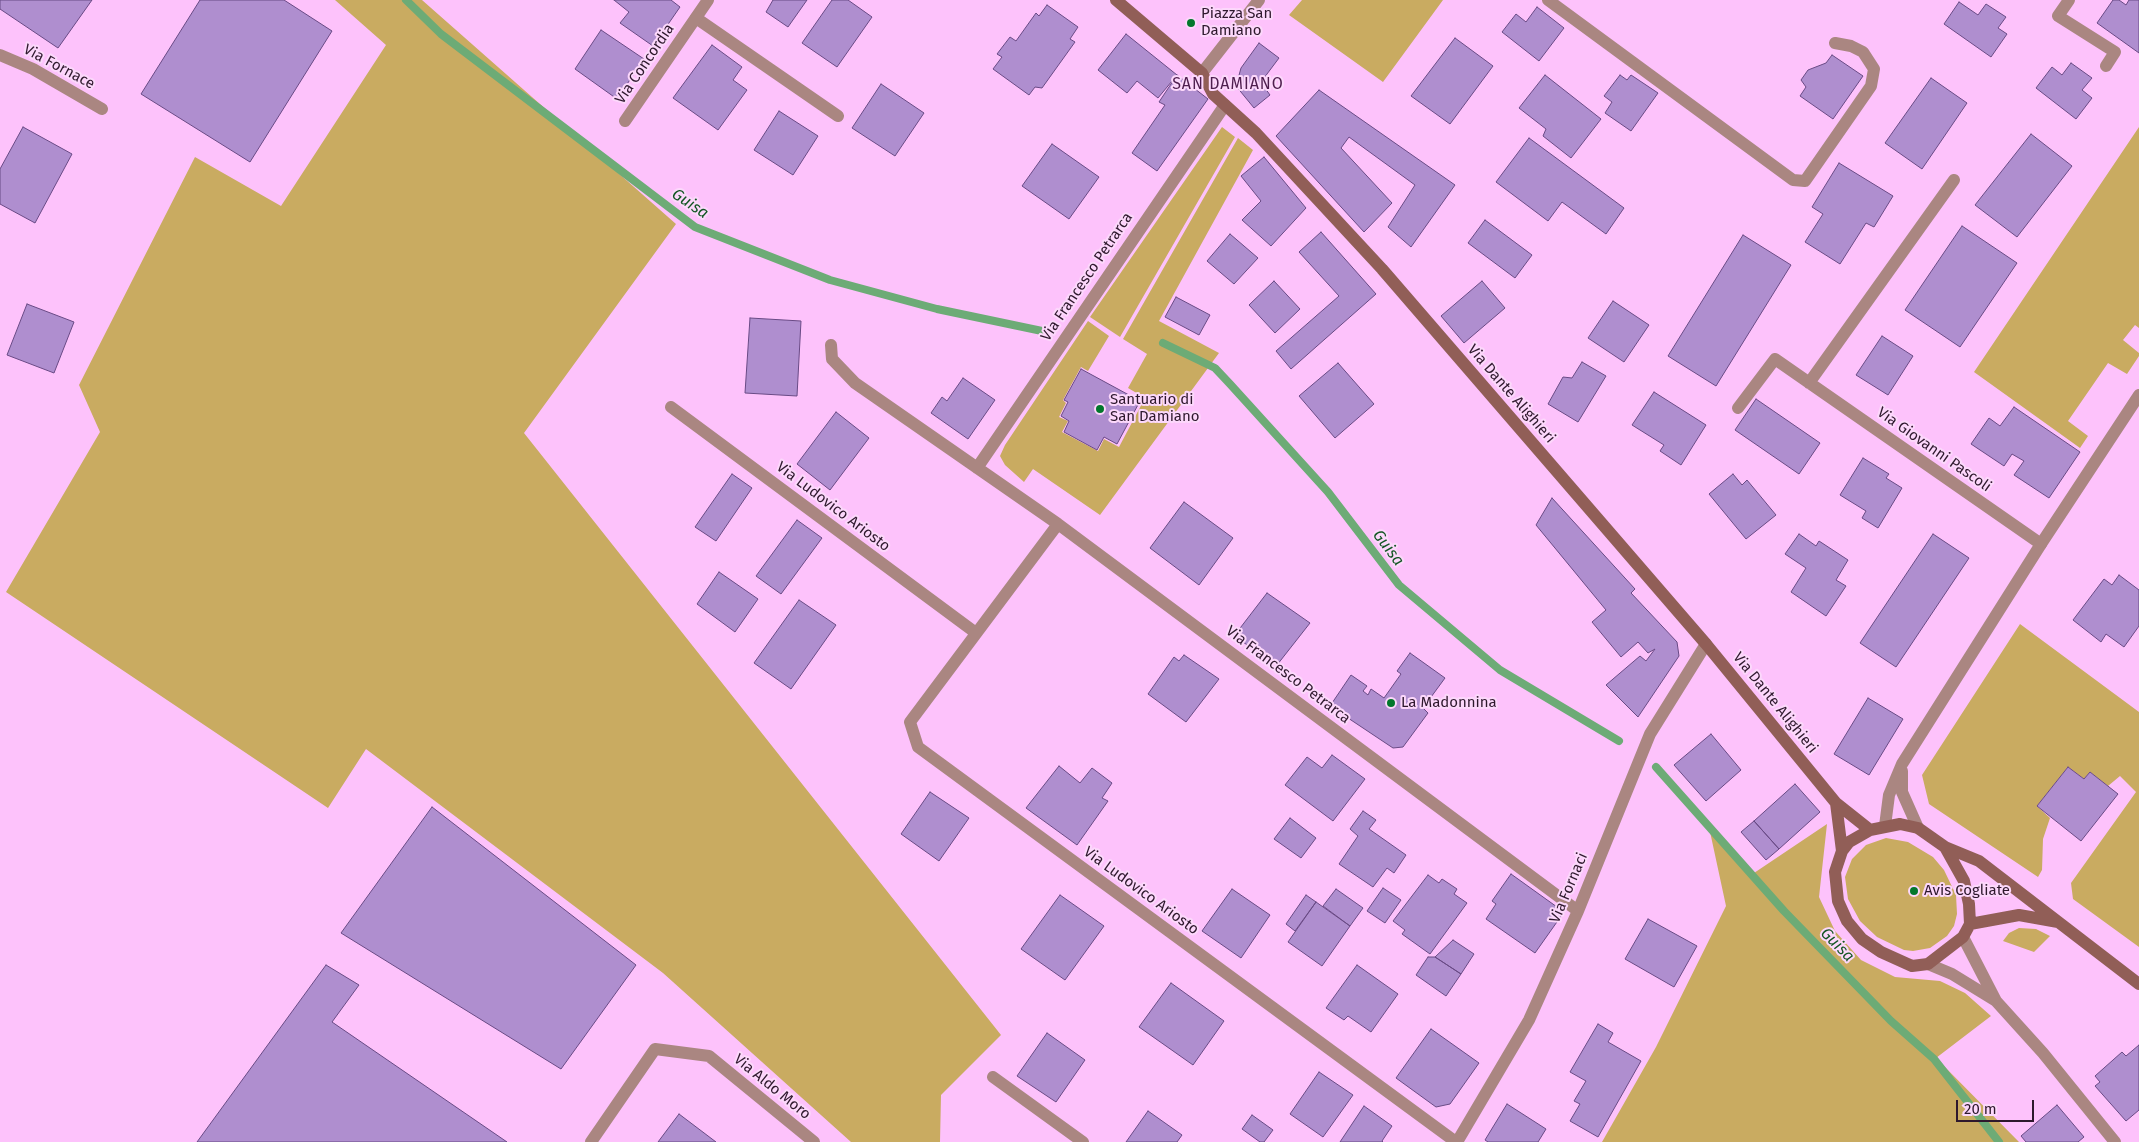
<!DOCTYPE html>
<html>
<head>
<meta charset="utf-8">
<style>
	body { margin:0 }
	#map { position:relative; width:2139px; height:1142px; overflow:hidden; background:#fdc2fb; font-family:"Fira Sans",sans-serif }
	canvas { display:block }
	.scale { position:absolute; left:1956px; top:1100px; width:78px; height:22px; box-sizing:border-box; border:2px solid #2e182d; border-top:0; padding-left:6px; font-size:15px; line-height:18px; white-space:nowrap; color:#2e182d; -webkit-text-stroke:4px #fcd8fb; paint-order:stroke }
</style>
</head>
<body>
<div id="map">
<canvas width="2139" height="1142"></canvas>
<div class="scale">20 m</div>
</div>
<script>
const c = document.querySelector('canvas').getContext('2d');
c.lineJoin = 'round';
function fill(path, color) {
  c.fillStyle = color;
  c.fill(path, 'evenodd');
}
function toPath(rows) {
  const path = new Path2D();
  for (const r of rows) {
    path.moveTo(r[0], r[1]);
    for (let i = 2; i < r.length; i += 2) path.lineTo(r[i], r[i + 1]);
  }
  return path;
}
function stroke(path, color, width, dash) {
  c.strokeStyle = color;
  c.lineWidth = width;
  c.lineCap = dash ? 'butt' : 'round';
  c.setLineDash(dash || []);
  c.stroke(path);
}
function label(font, color, halo, rows, align = 'center') {
  c.font = font + ' "Fira Sans",sans-serif';
  c.lineWidth = 4;
  c.setLineDash([]);
  c.textBaseline = 'middle';
  c.strokeStyle = halo;
  c.fillStyle = color;
  for (const [text, x, y, turn = 0] of rows) {
    c.save();
    c.translate(x, y);
    c.rotate((+turn || 0) * Math.PI / 180);
    c.textAlign = isNaN(turn) ? turn : align;
    if (halo) c.strokeText(text, 0, 0);
    c.fillText(text, 0, 0);
    c.restore();
  }
}
fill(toPath([
	[335,0,422,0,676,224,524,433,1001,1035,941,1095,940,1142,851,1142,663,973,366,749,328,808,6,592,100,432,79,385,195,157,281,206,386,45],
	[1302,0,1443,0,1383,82,1289,15],
	[1222,127,1235,137,1120,337,1090,317],
	[2139,127,2139,328,2135,325,2123,340,2139,353,2139,356,2127,374,2108,363,2068,421,2088,436,2080,448,1974,372],
	[1238,138,1253,150,1159,321,1219,353,1100,515,1033,469,1024,482,1005,465,1000,456,1005,445,1088,321,1109,336,1088,371,1081,367,1063,400,1066,403,1059,417,1068,421,1062,432,1098,451,1104,439,1119,447,1145,398,1128,388,1147,354,1123,339],
	[2020,624,2139,712,2139,947,2073,899,2071,883,2136,792,2120,776,2108,786,2090,772,2084,779,2068,767,2037,806,2050,818,2043,839,2042,870,2038,877,1929,804,1922,775],
	[1827,824,1819,897,1835,931,1861,960,1895,977,1940,981,1965,993,1991,1016,1936,1058,2019,1142,1602,1142,1656,1047,1726,906,1709,827,1754,873],
	[1886,838,1908,842,1933,857,1944,870,1956,895,1957,914,1954,926,1947,936,1930,948,1913,951,1904,950,1877,937,1860,921,1848,899,1845,877,1852,859,1866,845],
	[2019,928,2036,929,2050,936,2034,952,2003,941,2009,933]
]), '#c9ab61');
stroke(toPath([
	[406,0,441,34,695,227,830,280,937,309,1042,331],
	[1163,343,1215,368,1230,384,1328,492,1399,585,1500,670,1619,741],
	[1656,767,1784,911,1891,1021,1934,1059,1999,1142]
]), '#6dab76', 8);
const building = toPath([
	[0,0,92,0,58,48,0,9,0,0],
	[200,0,284,0,332,31,250,162,141,94,200,0],
	[614,0,671,0,680,7,653,46,620,23,629,12,614,0],
	[773,0,807,0,788,27,766,12,773,0],
	[832,0,848,0,872,17,837,67,802,43,832,0],
	[2113,0,2119,0,2126,5,2129,0,2139,0,2139,53,2097,23,2113,0],
	[1959,2,1978,15,1986,4,2006,17,1998,28,2007,34,1991,57,1944,24,1959,2],
	[1047,5,1078,27,1070,39,1075,42,1042,88,1035,87,1029,95,993,69,1002,57,997,54,1010,37,1016,41,1036,13,1039,16,1047,5],
	[1537,7,1564,28,1539,61,1502,32,1516,14,1526,22,1537,7],
	[601,30,644,59,617,99,575,69,601,30],
	[1126,34,1177,75,1158,98,1137,81,1127,93,1098,70,1126,34],
	[1455,38,1493,66,1450,124,1411,96,1455,38],
	[1259,43,1279,58,1261,82,1260,81,1270,95,1254,108,1236,86,1241,68,1259,43],
	[712,45,742,67,733,80,747,90,718,130,673,98,712,45],
	[1832,55,1863,76,1833,119,1800,96,1806,87,1801,80,1808,70,1826,63,1832,55],
	[2071,63,2092,78,2082,90,2092,98,2076,119,2036,88,2052,67,2062,75,2071,63],
	[1177,75,1208,99,1157,171,1132,153,1165,105,1159,102,1177,75],
	[1545,75,1601,119,1571,158,1543,136,1546,129,1519,108,1545,75],
	[1620,75,1627,80,1631,75,1658,93,1631,131,1605,113,1612,102,1604,96,1620,75],
	[1931,78,1967,103,1922,169,1885,143,1931,78],
	[881,84,924,113,895,156,852,128,881,84],
	[1319,90,1455,185,1411,247,1388,227,1415,185,1349,137,1341,148,1392,203,1364,232,1276,136,1319,90],
	[779,111,818,136,793,175,754,150,779,111],
	[23,127,72,154,35,223,0,204,0,169,23,127],
	[2031,134,2072,166,2017,237,1975,205,2031,134],
	[1529,138,1624,208,1606,234,1562,202,1548,221,1496,182,1529,138],
	[1052,144,1099,177,1069,219,1022,186,1052,144],
	[1264,157,1306,208,1271,246,1242,220,1261,201,1241,176,1264,157],
	[1839,163,1893,196,1874,227,1866,223,1840,264,1805,242,1823,214,1812,207,1839,163],
	[1485,220,1532,255,1515,278,1468,243,1485,220],
	[1962,226,2017,263,1960,347,1905,310,1962,226],
	[1321,232,1376,294,1291,369,1276,351,1339,296,1299,252,1321,232],
	[1230,234,1258,258,1234,284,1207,261,1230,234],
	[1743,235,1791,265,1716,386,1668,356,1743,235],
	[1274,281,1300,309,1275,333,1249,305,1274,281],
	[1482,281,1505,308,1464,343,1441,316,1482,281],
	[1176,297,1210,315,1199,335,1165,317,1176,297],
	[1613,301,1649,325,1624,362,1588,338,1613,301],
	[27,304,74,322,54,373,7,355,27,304],
	[750,318,801,321,797,396,745,393,750,318],
	[1882,336,1913,356,1888,395,1856,375,1882,336],
	[1582,362,1606,376,1578,422,1548,404,1563,377,1572,378,1582,362],
	[1338,363,1374,404,1335,438,1299,396,1338,363],
	[1081,369,1140,401,1117,444,1104,437,1097,450,1064,432,1069,421,1061,416,1068,402,1064,400,1081,369],
	[963,378,995,400,968,439,931,413,942,397,947,401,963,378],
	[1654,392,1706,425,1681,465,1660,451,1664,445,1632,425,1654,392],
	[1756,399,1820,443,1799,474,1735,430,1756,399],
	[2014,407,2080,452,2049,498,2014,475,2024,461,2012,454,2004,466,1971,444,1989,418,2000,426,2014,407],
	[836,412,869,438,830,490,797,464,836,412],
	[1863,458,1889,474,1886,478,1902,488,1878,528,1862,518,1866,511,1840,495,1863,458],
	[732,474,752,488,716,541,695,527,732,474],
	[1733,474,1742,485,1747,480,1776,515,1746,539,1709,494,1733,474],
	[1552,498,1635,589,1631,593,1677,642,1679,656,1638,717,1606,685,1640,656,1646,661,1655,649,1648,653,1638,642,1621,657,1592,622,1606,610,1536,525,1552,498],
	[1184,502,1233,538,1199,585,1150,548,1184,502],
	[797,520,822,538,781,594,756,576,797,520],
	[1799,534,1816,546,1819,541,1848,560,1836,580,1846,586,1826,616,1791,592,1806,568,1785,554,1799,534],
	[1933,534,1969,558,1896,667,1860,643,1933,534],
	[719,572,758,599,735,632,697,604,719,572],
	[2119,575,2139,590,2139,626,2124,647,2106,634,2101,642,2073,620,2104,579,2112,585,2119,575],
	[1267,593,1310,623,1277,665,1234,636,1267,593],
	[799,600,836,625,791,689,754,663,799,600],
	[1410,653,1445,678,1423,708,1428,713,1403,747,1393,748,1330,706,1351,675,1367,686,1363,691,1368,695,1371,689,1384,698,1401,674,1397,671,1410,653],
	[1184,655,1219,679,1186,722,1148,694,1174,657,1179,661,1184,655],
	[1868,698,1903,719,1869,775,1834,754,1868,698],
	[1711,734,1741,770,1706,801,1674,765,1711,734],
	[1332,755,1365,779,1333,821,1285,785,1307,757,1322,768,1332,755],
	[1059,766,1080,783,1092,768,1112,783,1102,798,1108,801,1077,845,1026,808,1059,766],
	[2068,767,2084,779,2090,772,2118,794,2081,841,2037,806,2068,767],
	[1795,784,1820,812,1779,849,1754,821,1795,784],
	[930,792,969,818,939,861,901,834,930,792],
	[432,807,636,965,561,1069,341,933,432,807],
	[1363,811,1376,820,1369,829,1406,855,1394,873,1387,868,1373,887,1339,864,1358,836,1350,829,1363,811],
	[1290,818,1316,838,1301,858,1274,839,1290,818],
	[1754,821,1779,849,1766,860,1741,832,1754,821],
	[1511,874,1564,912,1535,953,1486,919,1496,904,1492,901,1511,874],
	[1428,875,1439,883,1442,879,1457,889,1454,894,1467,903,1430,954,1402,934,1405,930,1393,921,1428,875],
	[1383,888,1401,900,1385,923,1367,911,1383,888],
	[1232,889,1270,915,1241,958,1202,931,1232,889],
	[1336,889,1363,908,1350,926,1323,906,1336,889],
	[1060,895,1104,926,1065,980,1021,949,1060,895],
	[1306,895,1316,902,1295,931,1286,924,1306,895],
	[1316,902,1350,926,1322,966,1288,942,1316,902],
	[1648,919,1697,946,1674,987,1625,959,1648,919],
	[1453,940,1474,954,1461,974,1435,957,1453,940],
	[1428,957,1435,957,1461,974,1446,996,1416,975,1428,957],
	[326,965,359,985,332,1022,507,1142,197,1142,326,965],
	[1357,965,1398,994,1371,1032,1348,1016,1344,1020,1326,1008,1357,965],
	[1171,983,1224,1021,1193,1065,1139,1027,1171,983],
	[1598,1024,1613,1033,1608,1042,1641,1061,1598,1137,1570,1121,1580,1104,1574,1101,1586,1081,1570,1072,1598,1024],
	[1431,1029,1479,1063,1450,1104,1436,1107,1396,1078,1431,1029],
	[1047,1033,1085,1060,1056,1102,1017,1076,1047,1033],
	[2139,1045,2139,1110,2126,1121,2095,1086,2100,1082,2095,1076,2122,1052,2126,1056,2139,1045],
	[1319,1072,1353,1095,1323,1137,1290,1114,1319,1072],
	[1507,1104,1546,1129,1538,1142,1488,1142,1485,1140,1507,1104],
	[2057,1105,2084,1137,2078,1142,2026,1142,2021,1136,2057,1105],
	[1364,1106,1392,1126,1382,1141,1383,1142,1340,1142,1364,1106],
	[1148,1111,1182,1135,1177,1142,1126,1142,1148,1111],
	[679,1114,716,1142,658,1142,679,1114],
	[1252,1115,1273,1130,1264,1142,1260,1142,1242,1129,1252,1115]
]);
fill(building, '#af8ecf');
stroke(building, '#694a85', 1);
stroke(toPath([
	[1548,0,1793,180,1805,181,1871,86,1874,69,1863,52,1851,46,1835,43],
	[2069,0,2058,16,2115,52,2106,66],
	[696,18,838,116],
	[0,55,33,69,102,109],
	[1809,383,1954,180],
	[1738,408,1775,359,2041,544]
]), '#aa8681', 12);
stroke(toPath([
	[1202,73,1259,0],
	[625,121,708,0],
	[831,345,832,359,855,383,1058,524,1578,911],
	[671,407,976,633],
	[977,468,1225,105],
	[1058,524,910,722,918,747,1456,1142],
	[1902,771,1902,792,1918,828],
	[1885,826,1889,795,1902,764,2041,544,2139,395],
	[1963,937,1996,1001,2043,1053,2115,1142],
	[1928,964,1952,974,1996,1001],
	[993,1077,1083,1142],
	[591,1142,655,1049,709,1056,814,1142],
	[1457,1142,1529,1020,1578,911,1650,734,1706,644]
]), '#aa8681', 12);
stroke(toPath([
	[1116,0,1202,73,1213,94,1256,133,1382,269,1706,644,1836,803,1870,830],
	[1836,803,1842,851],
	[1900,824,1918,828,1945,847,1964,881,1969,904,1970,924,1963,937,1928,964,1912,966,1881,952,1862,939,1847,921,1838,901,1835,872,1842,851,1849,842,1870,830,1900,824],
	[1945,847,1979,861,2139,984],
	[1970,924,2019,915,2058,922]
]), '#915e57', 12);
for (const [x, y, r, color] of [
	[1191,23,5,"#02772c"],
	[1100,409,5,"#02772c"],
	[1391,703,5,"#02772c"],
	[1914,891,5,"#02772c"]
]) {
  const dot = new Path2D();
  dot.arc(x, y, r, 0, 2 * Math.PI);
  c.fillStyle = color;
  c.fill(dot);
  stroke(dot, '#fcd8fb', 2);
}
label('15px', '#2e182d', '#fcd8fb', [
	["Piazza San",1201,14],
	["Damiano",1201,31],
	["Santuario di",1110,400],
	["San Damiano",1110,417],
	["La Madonnina",1401,703],
	["Avis Cogliate",1924,891]
], 'left');
label('15px', '#2e182d', '#fcd8fb', [
	["Via Concordia",645,64,-56],
	["Via Fornace",59,67,28],
	["Via Francesco Petrarca",1087,277,-56],
	["Via Dante Alighieri",1511,394,49],
	["Via Giovanni Pascoli",1934,450,35],
	["Via Ludovico Ariosto",833,507,37],
	["Via Francesco Petrarca",1288,675,37],
	["Via Dante Alighieri",1775,703,51],
	["Via Fornaci",1569,888,-67],
	["Via Ludovico Ariosto",1141,891,36],
	["Via Aldo Moro",772,1087,39]
]);
c.letterSpacing = '1px';
label('16px', '#4e1e4e', '#fcd8fb', [
	["SAN DAMIANO",1228,85]
]);
c.letterSpacing = '0px';
label('italic 16px', '#125523', '#fcd8fb', [
	["Guisa",690,204,34],
	["Guisa",1388,548,53],
	["Guisa",1837,945,45]
]);
</script>
</body>
</html>
